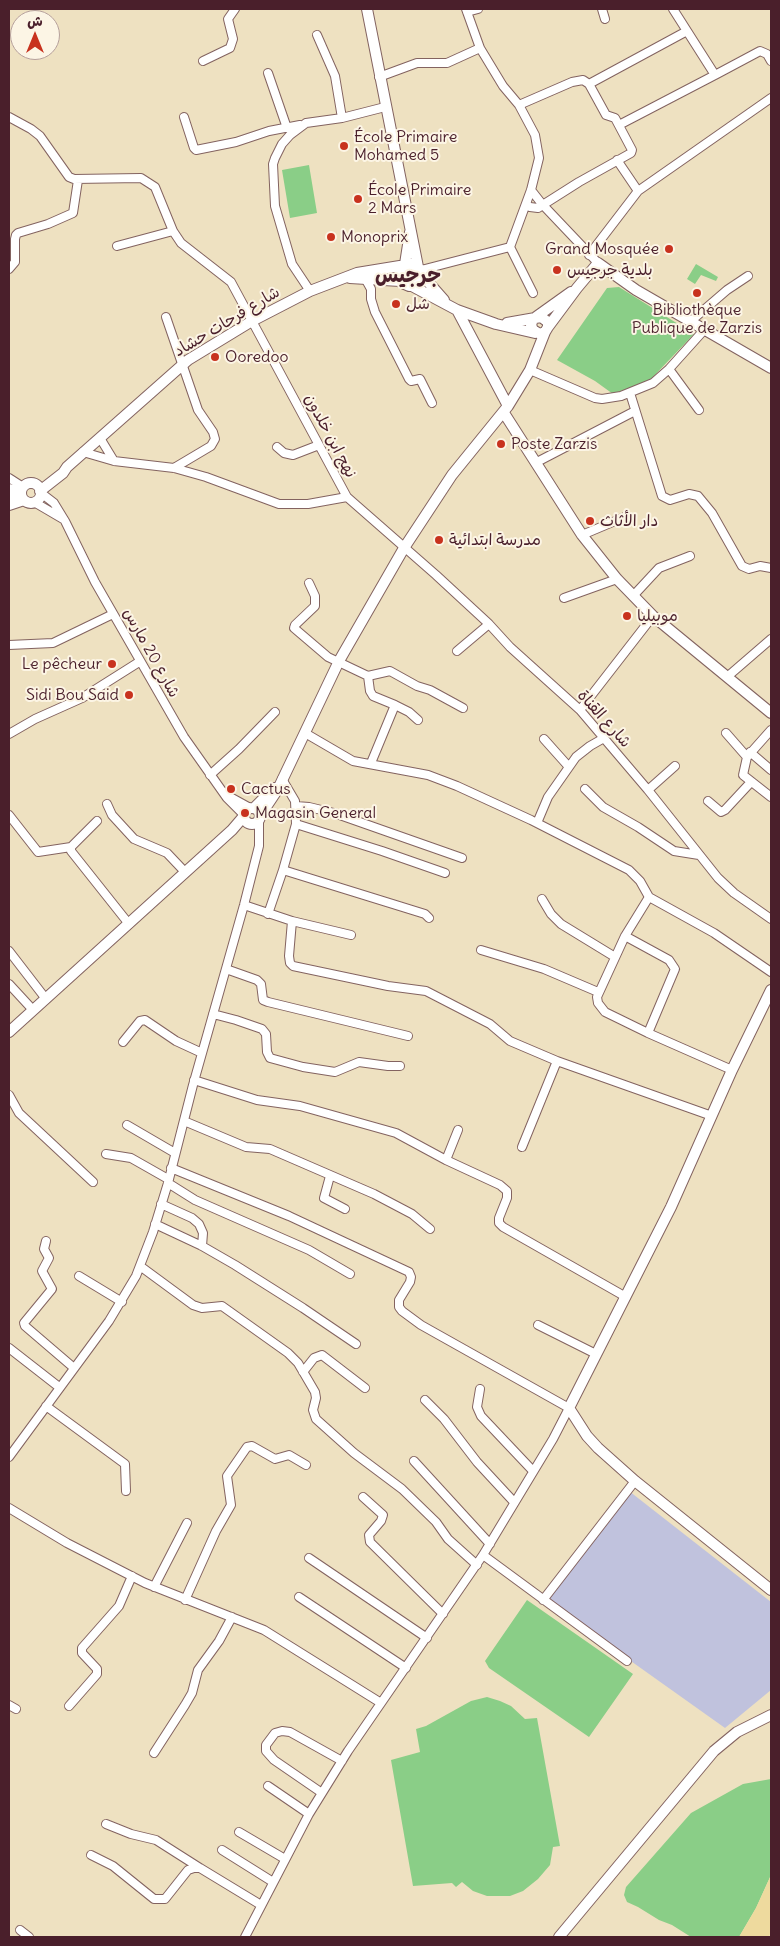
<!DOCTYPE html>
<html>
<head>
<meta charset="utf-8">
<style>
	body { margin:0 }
	#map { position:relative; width:780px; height:1946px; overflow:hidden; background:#eee1c1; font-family:Delius,"Playpen Sans Arabic",sans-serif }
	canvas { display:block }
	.frame { position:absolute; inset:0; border:10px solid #4a1f2b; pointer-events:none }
	.north { position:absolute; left:10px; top:10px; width:50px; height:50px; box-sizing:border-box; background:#fcf5e5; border:1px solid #b59f9b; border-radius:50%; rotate:0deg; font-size:14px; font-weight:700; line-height:20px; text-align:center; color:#4a1f2b }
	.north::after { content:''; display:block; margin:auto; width:18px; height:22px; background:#c8321e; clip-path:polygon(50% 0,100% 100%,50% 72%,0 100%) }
</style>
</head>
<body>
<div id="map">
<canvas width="780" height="1946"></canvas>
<div class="frame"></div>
<div class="north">ش</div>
</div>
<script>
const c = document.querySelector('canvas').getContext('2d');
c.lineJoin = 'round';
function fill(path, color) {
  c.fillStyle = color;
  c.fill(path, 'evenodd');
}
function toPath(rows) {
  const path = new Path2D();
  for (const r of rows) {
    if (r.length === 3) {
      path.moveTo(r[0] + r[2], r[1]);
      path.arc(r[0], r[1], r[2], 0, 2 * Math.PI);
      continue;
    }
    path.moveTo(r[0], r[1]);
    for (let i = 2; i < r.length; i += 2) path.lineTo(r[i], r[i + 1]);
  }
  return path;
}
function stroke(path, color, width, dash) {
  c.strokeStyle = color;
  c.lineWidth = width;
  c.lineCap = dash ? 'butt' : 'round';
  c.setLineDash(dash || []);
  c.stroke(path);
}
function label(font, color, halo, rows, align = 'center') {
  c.font = font + ' Delius,"Playpen Sans Arabic",sans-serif';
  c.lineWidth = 4;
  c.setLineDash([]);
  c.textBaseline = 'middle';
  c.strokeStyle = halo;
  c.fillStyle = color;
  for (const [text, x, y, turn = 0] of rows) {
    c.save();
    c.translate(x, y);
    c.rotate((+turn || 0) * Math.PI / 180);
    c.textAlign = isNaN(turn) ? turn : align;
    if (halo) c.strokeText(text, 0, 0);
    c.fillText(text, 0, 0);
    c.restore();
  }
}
fill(toPath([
	[629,1491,771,1602,771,1690,725,1728,545,1600]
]), '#c0c2dd');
fill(toPath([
	[309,165,317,213,290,218,282,170],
	[696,264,718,277,716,281,701,275,695,284,687,279],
	[619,287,694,334,650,380,613,394,595,381,557,360,607,288],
	[527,1600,633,1674,589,1737,489,1668,485,1661],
	[487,1697,500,1701,511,1706,525,1719,537,1718,560,1846,553,1847,550,1865,538,1879,523,1891,510,1896,487,1896,473,1891,462,1882,456,1887,452,1883,413,1886,391,1760,420,1752,416,1729,426,1726,471,1701],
	[771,1779,771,1875,756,1908,739,1937,691,1937,672,1925,659,1920,638,1907,627,1902,624,1895,626,1887,691,1813,743,1784]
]), '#8ace87');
fill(toPath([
	[771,1875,771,1930,769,1937,739,1937,756,1908]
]), '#eeda9e');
const street = toPath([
	[602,9,605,19],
	[673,9,715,75,760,51,767,54,771,61],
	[467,12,478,9],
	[317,35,335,76,342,118],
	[203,61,230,48,233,39,228,19,235,9],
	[268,73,287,128],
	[379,77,417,63,447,63,480,48],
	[519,105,572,82,583,80,589,84,687,31],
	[9,117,31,129,40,136,69,177,74,179,141,178,155,187,173,231,181,243,231,282,347,497,436,575,489,624,510,647,580,710,648,790,718,878,734,893,771,919],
	[184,117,194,148,196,150,236,142,269,131,300,125],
	[619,125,715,75],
	[617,160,638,191],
	[531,190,542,204,598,263],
	[526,204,530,207,538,208,579,182,631,153,632,150,615,118,606,115,589,84],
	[117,246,173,231],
	[510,247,533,293],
	[589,255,638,191,771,98],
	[9,269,15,262,15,239,16,235,18,233,48,224,73,213,78,180],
	[421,270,510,247,531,190,539,158,535,135,519,105,503,86,480,48,466,9],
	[366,280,371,289,371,299,375,312,409,379,411,381,420,379,432,403],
	[310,291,292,264,275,206,273,164,275,158,282,144,290,135,306,123,342,118,385,107],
	[166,317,198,410,213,432,215,439,211,446,174,468],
	[691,321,727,290,748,276],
	[669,369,699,410],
	[530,370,595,398,602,399,621,396,653,383,669,369,705,329],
	[630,393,662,496,670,500,689,494,698,496,712,513,742,566,749,569,760,566,771,568],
	[100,438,114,461],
	[277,447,284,453,293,455,319,445],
	[83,452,114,461,174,468,206,477,279,504,308,504,347,497],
	[537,462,635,411],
	[9,478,23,487],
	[9,488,21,492],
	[41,493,54,503,65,521,95,582,184,737,227,798,244,815],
	[34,502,63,519],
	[582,535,627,516],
	[309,583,315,596,315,606,295,625,294,628,328,657,368,676,390,671,417,686,430,690,463,708],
	[633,596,659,568,690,556],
	[564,598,617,579],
	[9,645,53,643,113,614],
	[457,651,489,624],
	[368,676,370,691,373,696,395,705,371,763],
	[727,677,771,639],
	[395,705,409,712,418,720],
	[580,710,653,616],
	[771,730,747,757,743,775,771,797],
	[305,733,353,761,428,775,457,786,531,820,629,870,640,881,649,897],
	[726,733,747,757],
	[9,734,35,719,82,698,139,662],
	[544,739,569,767],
	[750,752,771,770],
	[210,775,239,749,275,712],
	[282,779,295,801,296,824],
	[585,789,603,807,638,827,674,851,699,855],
	[648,790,675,766],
	[230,797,250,808],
	[708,801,721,812,725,810,751,782],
	[107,804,112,815,134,839,167,853,185,872],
	[296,806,309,807,334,813,462,858],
	[9,815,38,852,71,847],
	[97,821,71,847,71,851,129,924],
	[537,823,548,797,576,757,590,746,604,738],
	[283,870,296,824,382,851,445,873],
	[542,899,551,914,561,924,615,957],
	[244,905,292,921,289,956,290,963,293,966,388,986,426,991,490,1024,510,1041,557,1061,522,1147],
	[268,914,283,870,425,914,429,918],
	[292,921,351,935],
	[625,936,669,960,675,969,648,1033,605,1012,598,1003,597,997,625,936,649,897,714,933,771,972],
	[481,950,544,969,598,992],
	[9,951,46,999],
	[226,969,257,980,261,984,263,1000,268,1002,408,1036],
	[9,984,33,1010],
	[213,1014,236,1020,262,1029,266,1034,267,1052,270,1058,303,1067,335,1072,359,1062,388,1066,400,1066],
	[648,1033,732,1070],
	[123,1042,140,1021,145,1020,176,1041,202,1053],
	[557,1061,712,1116],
	[194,1080,257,1100,300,1106,396,1133,446,1160],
	[9,1095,19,1113,93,1182],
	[184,1121,246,1147,270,1149,374,1194,412,1214,430,1229],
	[127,1125,175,1153],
	[458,1130,446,1160,500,1185,507,1191,507,1198,499,1218,499,1223,503,1227,626,1297],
	[106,1154,131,1158,168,1179],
	[171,1168,289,1216,409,1272,411,1277,410,1282,399,1300,399,1307,402,1311,421,1325,569,1408,553,1439,483,1555,348,1751,309,1814,245,1937],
	[330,1176,324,1198,345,1209],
	[168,1183,195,1200,309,1250,350,1274],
	[161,1204,192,1218,199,1224,203,1233,202,1246],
	[155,1224,202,1246,235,1265,303,1308,356,1344],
	[46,1241,44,1249,49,1258,42,1271,52,1289,24,1323,25,1326,74,1368],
	[140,1266,193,1305,202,1308,222,1306,288,1353,298,1363,315,1392,316,1398,313,1410,316,1419,354,1453,402,1489,436,1522,448,1539,477,1565],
	[79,1276,122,1302],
	[538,1325,596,1354],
	[9,1348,59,1387],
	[303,1372,314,1358,322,1355,365,1388],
	[480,1389,477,1407,481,1416,533,1471],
	[425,1400,444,1419,477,1462,514,1502],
	[46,1406,125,1464,126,1491],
	[9,1457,109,1321,136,1276,153,1232,168,1183,193,1085,244,905,259,846,259,820],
	[414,1461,490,1544],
	[363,1497,383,1515,381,1521,369,1535,370,1542,443,1614],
	[9,1508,67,1543,145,1583,264,1630,381,1703],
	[483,1555,627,1661],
	[309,1558,427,1638],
	[154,1587,187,1523],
	[299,1597,406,1668],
	[185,1600,216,1531,231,1505,227,1476,247,1447,252,1446,275,1459,289,1455,306,1465],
	[543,1600,635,1481],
	[9,1705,16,1709],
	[69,1706,97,1674,97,1669,82,1653,82,1648,119,1606,132,1576],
	[154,1753,185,1705,192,1693,198,1670,219,1641,232,1617],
	[268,1786,309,1814],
	[322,1793,274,1760,266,1751,266,1745,275,1733,282,1731,290,1732,342,1761],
	[106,1824,131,1834,156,1840,200,1868],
	[239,1832,285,1859],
	[222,1850,273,1882],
	[91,1855,113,1866,154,1899,165,1899,188,1870,194,1868,200,1868,261,1905],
	[20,1930,29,1937]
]);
const secondary = toPath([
	[367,9,418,267],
	[405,264,410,232],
	[421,274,444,300],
	[350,278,400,281],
	[412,286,457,310,496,324,535,333],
	[457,310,508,406],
	[536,317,571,292],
	[507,323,541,317,548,322,548,327,545,332,540,334,533,330,531,325,533,319],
	[548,327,577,288,598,263,636,290,771,368],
	[504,413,582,535,617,579,653,616,771,713],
	[31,493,10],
	[40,491,63,473,67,467,188,360,252,321,310,291,357,273,412,264,421,270,421,277,418,283,409,286,402,283,399,277,402,267],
	[9,497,21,493],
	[9,505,24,500],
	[252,816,8],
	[254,808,274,788],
	[260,816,278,789,339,661,404,548,452,475,508,406,530,370,545,332],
	[771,990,732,1070,671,1207,569,1408,587,1436,598,1448,635,1481,771,1590],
	[9,1032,232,830,244,816],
	[559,1937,714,1751,737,1732,771,1715]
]);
stroke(street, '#836360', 10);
stroke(secondary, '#836360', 12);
stroke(street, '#fff', 8);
stroke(secondary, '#fff', 10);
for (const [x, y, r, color] of [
	[344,146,5,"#c8321e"],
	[358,199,5,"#c8321e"],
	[331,237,5,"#c8321e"],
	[669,249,5,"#c8321e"],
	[557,270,5,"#c8321e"],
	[697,293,5,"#c8321e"],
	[396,304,5,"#c8321e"],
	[215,357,5,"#c8321e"],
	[501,444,5,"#c8321e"],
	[590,521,5,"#c8321e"],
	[439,540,5,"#c8321e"],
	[627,616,5,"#c8321e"],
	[112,664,5,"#c8321e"],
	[129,695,5,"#c8321e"],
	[231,789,5,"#c8321e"],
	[245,813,5,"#c8321e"]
]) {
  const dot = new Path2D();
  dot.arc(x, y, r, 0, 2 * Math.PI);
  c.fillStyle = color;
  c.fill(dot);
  stroke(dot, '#fcf5e5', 2);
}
label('16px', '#4a1f2b', '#fcf5e5', [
	["École Primaire",354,137],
	["Mohamed 5",354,155],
	["École Primaire",368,190],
	["2 Mars",368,208],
	["Monoprix",341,237],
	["Grand Mosquée",659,249,"right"],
	["بلدية جرجيس",567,270],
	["شل",406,304],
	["Bibliothèque",697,310,"center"],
	["Publique de Zarzis",697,328,"center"],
	["Ooredoo",225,357],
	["Poste Zarzis",511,444],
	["دار الأثاث",600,521],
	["مدرسة ابتدائية",449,540],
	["موبيليا",637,616],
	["Le pêcheur",102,664,"right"],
	["Sidi Bou Said",119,695,"right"],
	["Cactus",241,789],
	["Magasin General",255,813]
], 'left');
label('16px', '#4a1f2b', '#fcf5e5', [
	["شارع فرحات حشاد",227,322,-31],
	["نهج ابن خلدون",330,436,62],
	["شارع 20 مارس",151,653,61],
	["شارع القناة",604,719,48]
]);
label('bold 21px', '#4a1f2b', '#fcf5e5', [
	["جرجيس",408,276]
]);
</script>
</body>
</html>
